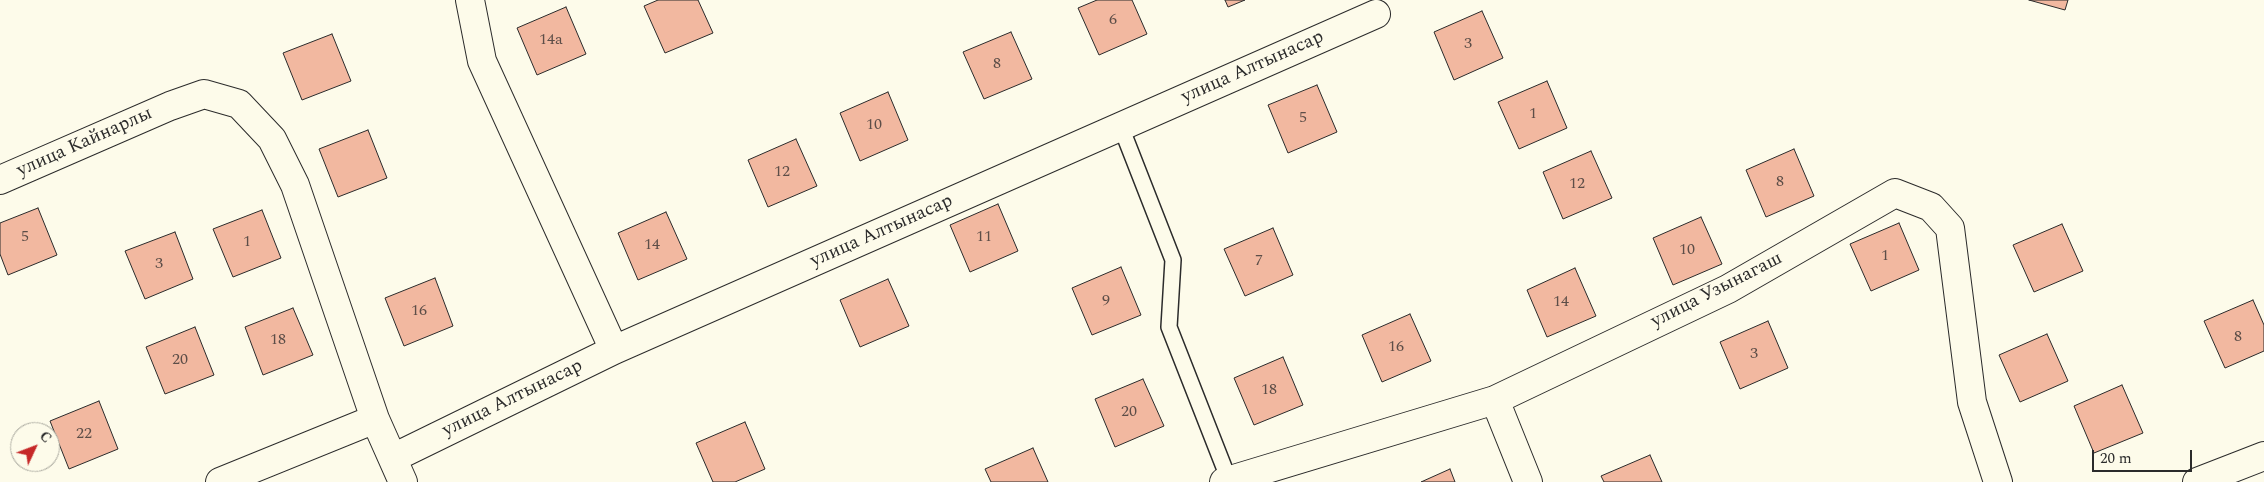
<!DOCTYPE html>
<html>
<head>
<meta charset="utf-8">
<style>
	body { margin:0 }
	#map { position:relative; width:2264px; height:482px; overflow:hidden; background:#fdfbea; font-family:Spectral,serif }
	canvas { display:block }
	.north { position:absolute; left:10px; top:422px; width:50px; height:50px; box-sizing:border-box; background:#fdfbea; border:1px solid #a9a89e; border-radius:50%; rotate:47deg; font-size:14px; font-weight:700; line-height:20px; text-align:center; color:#2b2b2b }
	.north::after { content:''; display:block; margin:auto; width:18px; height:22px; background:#c62828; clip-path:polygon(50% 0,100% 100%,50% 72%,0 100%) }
	.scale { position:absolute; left:2092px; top:450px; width:100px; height:22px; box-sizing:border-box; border:2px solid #2b2b2b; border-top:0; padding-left:6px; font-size:15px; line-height:18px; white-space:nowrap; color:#2b2b2b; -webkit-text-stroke:4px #fdfbea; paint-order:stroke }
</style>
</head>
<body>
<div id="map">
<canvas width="2264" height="482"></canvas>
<div class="north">С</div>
<div class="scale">20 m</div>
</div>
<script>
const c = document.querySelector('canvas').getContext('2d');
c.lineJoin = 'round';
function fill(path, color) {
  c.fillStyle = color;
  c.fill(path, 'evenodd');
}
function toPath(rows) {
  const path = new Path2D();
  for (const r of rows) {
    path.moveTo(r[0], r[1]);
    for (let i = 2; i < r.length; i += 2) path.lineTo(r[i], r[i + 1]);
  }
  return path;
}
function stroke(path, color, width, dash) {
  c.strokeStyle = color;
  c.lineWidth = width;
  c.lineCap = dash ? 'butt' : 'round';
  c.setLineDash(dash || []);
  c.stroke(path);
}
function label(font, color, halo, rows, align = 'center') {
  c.font = font + ' Spectral,serif';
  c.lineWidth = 4;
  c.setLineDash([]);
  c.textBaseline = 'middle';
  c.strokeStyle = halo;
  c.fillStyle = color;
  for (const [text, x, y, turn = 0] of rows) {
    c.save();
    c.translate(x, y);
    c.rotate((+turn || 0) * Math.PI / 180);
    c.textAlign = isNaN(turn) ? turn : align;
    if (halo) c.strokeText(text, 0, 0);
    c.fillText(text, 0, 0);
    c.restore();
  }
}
const building = toPath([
	[658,0,698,0,713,33,665,53,644,6,658,0],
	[1097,0,1132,0,1147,34,1099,55,1078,8,1097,0],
	[1225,0,1245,0,1228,7,1225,0],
	[2029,0,2068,0,2065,10,2029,0],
	[566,7,586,54,537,75,517,28,566,7],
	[1482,11,1503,58,1454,80,1434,32,1482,11],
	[1011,32,1032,79,984,99,963,52,1011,32],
	[332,34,351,81,302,100,283,53,332,34],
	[1547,81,1567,128,1519,149,1498,102,1547,81],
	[1317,85,1337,132,1288,153,1268,105,1317,85],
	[888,92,908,140,860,161,840,113,888,92],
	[368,130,387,178,338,197,319,149,368,130],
	[796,139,817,186,768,207,748,160,796,139],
	[1794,149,1814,196,1766,217,1746,170,1794,149],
	[1591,151,1612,198,1563,219,1543,172,1591,151],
	[998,204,1018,251,970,272,950,225,998,204],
	[38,208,57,255,8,275,0,254,0,223,38,208],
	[262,210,281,258,233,277,213,229,262,210],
	[666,212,687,259,638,280,618,233,666,212],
	[1701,217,1722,264,1673,285,1653,238,1701,217],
	[1899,223,1919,270,1871,291,1850,244,1899,223],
	[2062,224,2083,271,2034,292,2013,245,2062,224],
	[1273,228,1293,275,1245,296,1224,249,1273,228],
	[175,232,193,279,145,299,125,251,175,232],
	[1121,267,1141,315,1092,335,1072,288,1121,267],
	[1575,268,1596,316,1547,337,1527,290,1575,268],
	[435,278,453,326,404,346,385,298,435,278],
	[888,279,909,326,860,347,840,300,888,279],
	[2253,300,2264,325,2264,351,2225,368,2204,321,2253,300],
	[293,308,313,355,263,375,245,327,293,308],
	[1410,314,1431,361,1382,382,1362,335,1410,314],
	[1768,321,1788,368,1740,389,1720,342,1768,321],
	[195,327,214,375,165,394,146,347,195,327],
	[2047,334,2068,381,2020,402,1999,355,2047,334],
	[1283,357,1303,405,1254,425,1234,378,1283,357],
	[1143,379,1164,426,1115,447,1095,399,1143,379],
	[2122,385,2143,433,2094,453,2074,406,2122,385],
	[99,401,118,449,69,469,50,421,99,401],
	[745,422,765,469,735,482,713,482,696,443,745,422],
	[1033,448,1048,482,991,482,985,469,1033,448],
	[1650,455,1662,482,1604,482,1601,476,1650,455],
	[1450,469,1455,482,1421,482,1450,469]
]);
fill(building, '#f2b8a0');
stroke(building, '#2b2b2b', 1);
const service = toPath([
	[1121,127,1173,260,1169,327,1229,480]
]);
const minor = toPath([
	[470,0,482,61,614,350],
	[0,180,170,106,204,94,239,104,272,139,295,185,375,419,403,482],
	[1495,400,1528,482],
	[393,458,614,350,1376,14],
	[220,482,375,419],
	[1224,482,1495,400,1728,289,1895,193,1931,207,1950,228,1972,402,1998,482],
	[2197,482,2264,456]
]);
stroke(service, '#2b2b2b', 18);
stroke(minor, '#2b2b2b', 30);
stroke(service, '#fdfbea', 15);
stroke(minor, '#fdfbea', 28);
label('16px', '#5d4e48', null, [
	["6",1113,21],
	["14а",551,41],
	["3",1468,45],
	["8",997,65],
	["1",1533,115],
	["5",1303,119],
	["10",874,126],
	["12",782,173],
	["8",1780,183],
	["12",1577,185],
	["5",25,238],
	["11",984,238],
	["1",247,243],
	["14",652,246],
	["10",1687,251],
	["1",1885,257],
	["7",1259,262],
	["3",159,265],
	["9",1106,302],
	["14",1561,303],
	["16",419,312],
	["8",2238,338],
	["18",278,341],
	["16",1396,348],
	["3",1754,355],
	["20",180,361],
	["18",1269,391],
	["20",1129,413],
	["22",84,435]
]);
label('19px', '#2b2b2b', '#fdfbea', [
	["улица Алтынасар",1253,68,-24],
	["улица Кайнарлы",85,143,-24],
	["улица Алтынасар",882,232,-24],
	["улица Узынагаш",1717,291,-27],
	["улица Алтынасар",513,399,-26]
]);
</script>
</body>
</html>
